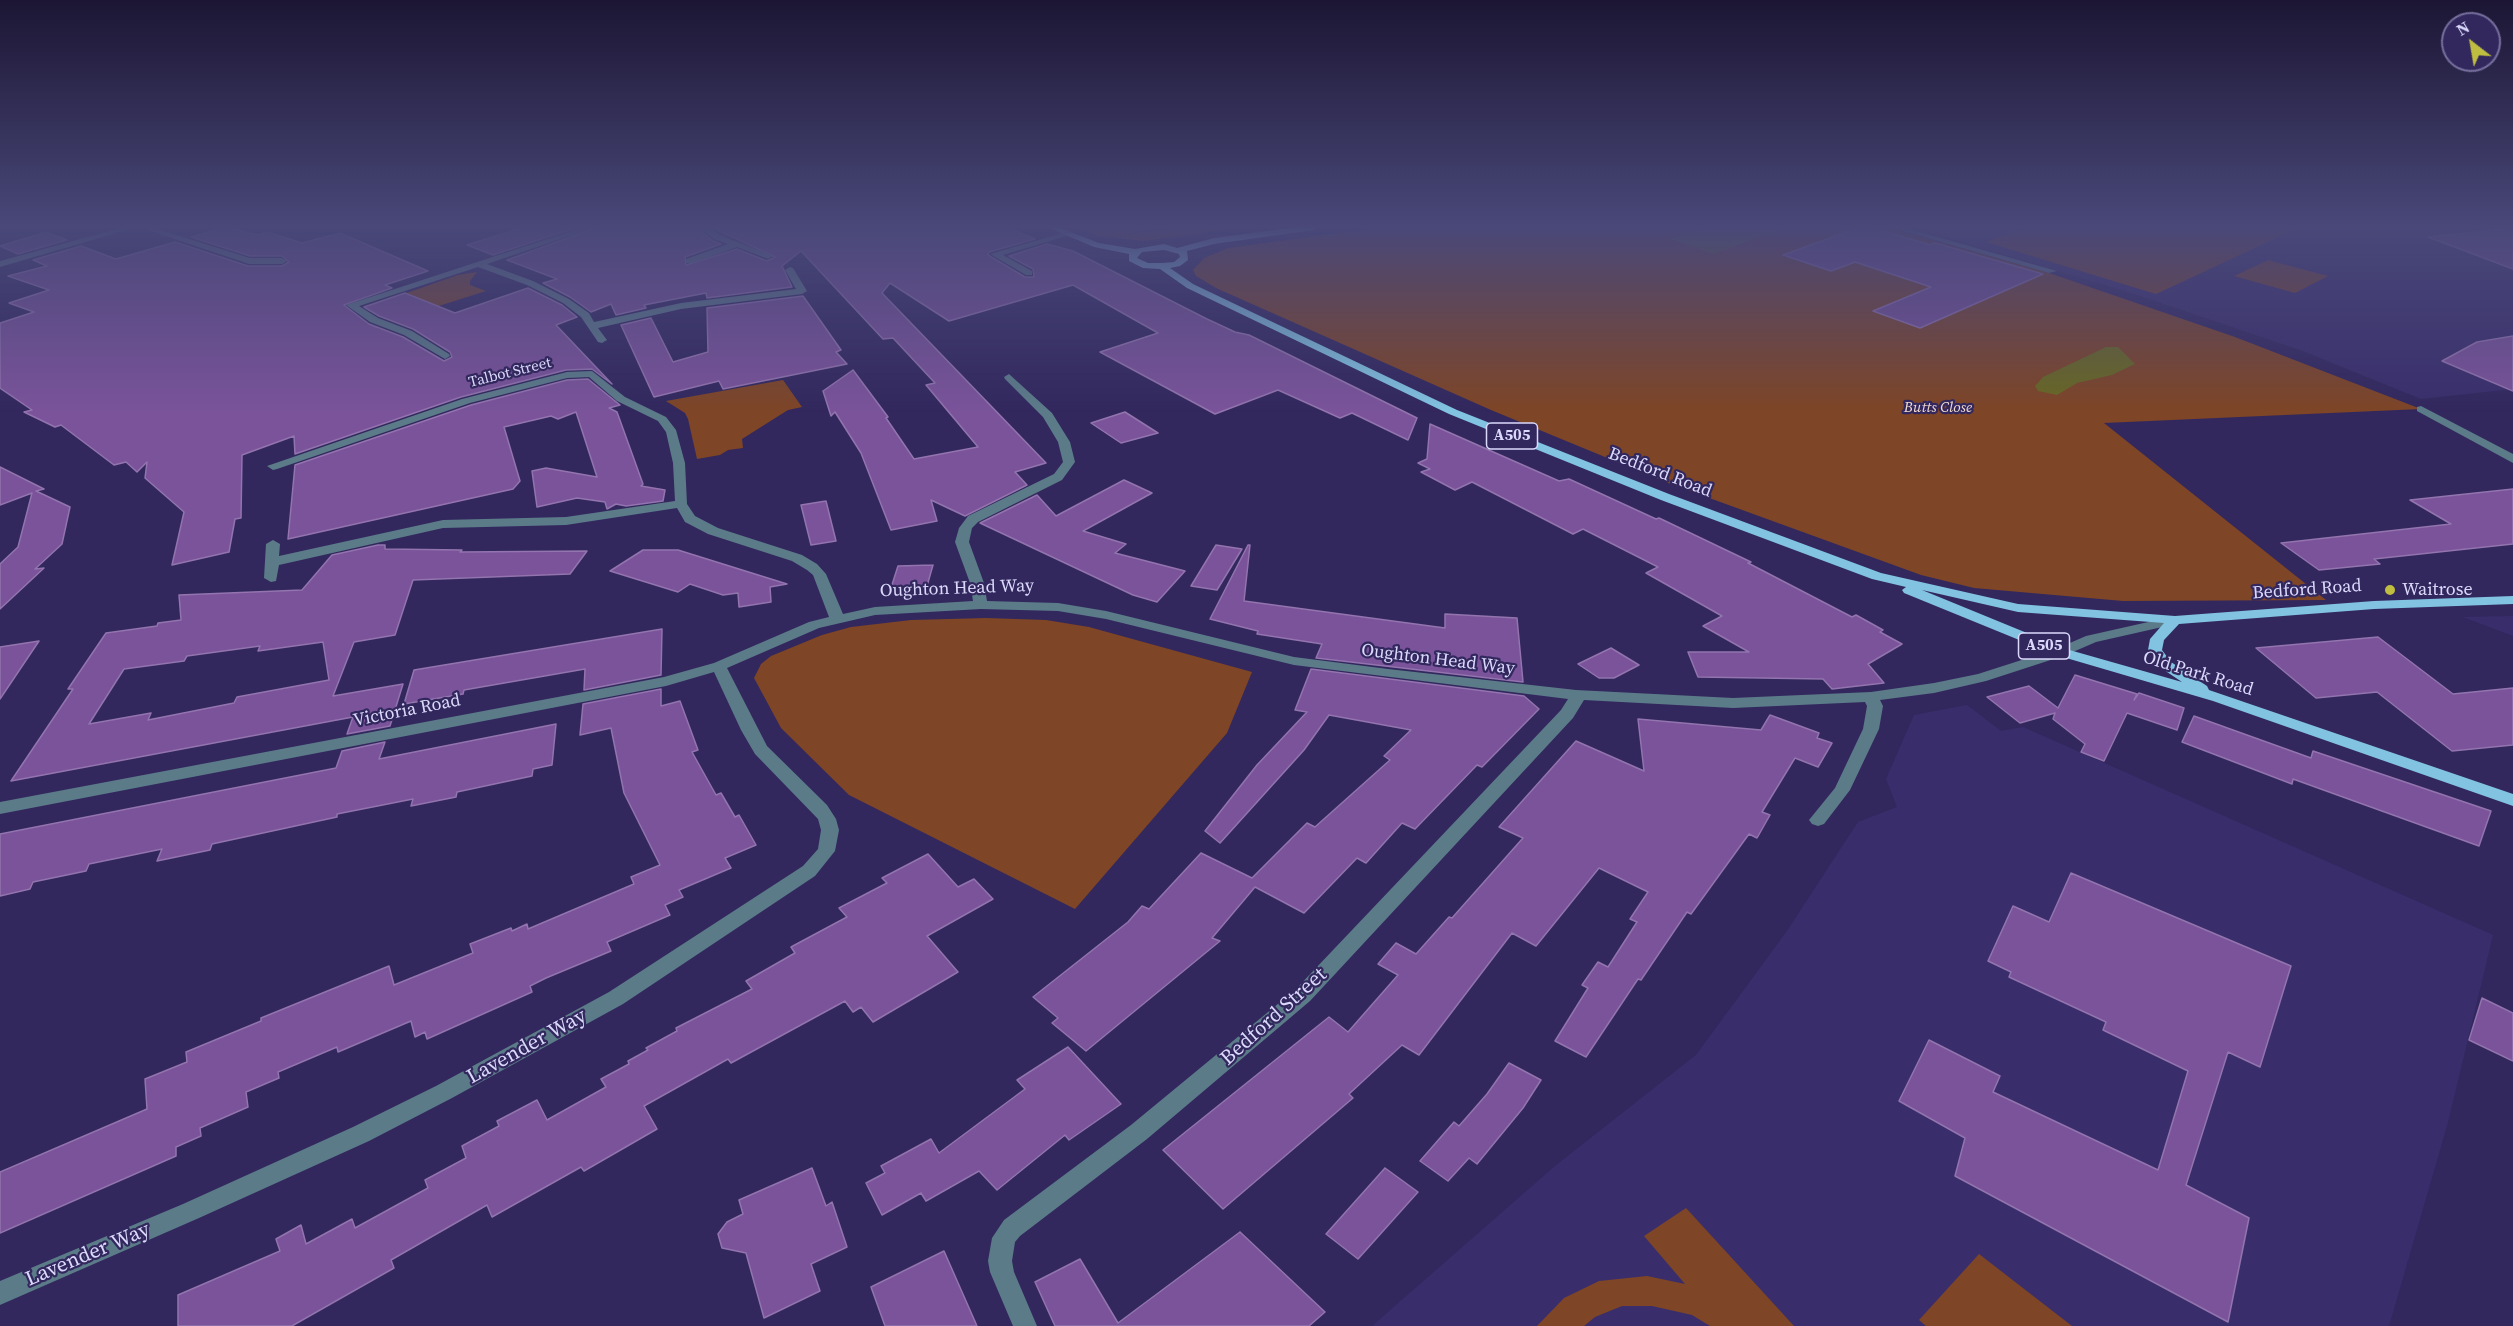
<!DOCTYPE html>
<html>
<head>
<meta charset="utf-8">
<style>
	body { margin:0 }
	#map { position:relative; width:2513px; height:1326px; overflow:hidden; background:#32285e; font-family:"Source Serif 4",serif }
	canvas { display:block }
	.north { position:absolute; left:2441px; top:12px; width:60px; height:60px; box-sizing:border-box; background:#32285e; border:2px solid #766f9d; border-radius:50%; rotate:329deg; font-size:16px; font-weight:700; line-height:24px; text-align:center; color:#dbd9fb }
	.north::after { content:''; display:block; margin:auto; width:21px; height:27px; background:#c0be40; clip-path:polygon(50% 0,100% 100%,50% 72%,0 100%) }
</style>
</head>
<body>
<div id="map">
<canvas width="2513" height="1326"></canvas>
<div class="north">N</div>
</div>
<script>
const c = document.querySelector('canvas').getContext('2d');
c.lineJoin = 'round';
function fill(path, color) {
  c.fillStyle = color;
  c.fill(path, 'evenodd');
}
function toPath(rows) {
  const path = new Path2D();
  for (const r of rows) {
    path.moveTo(r[0], r[1]);
    for (let i = 2; i < r.length; i += 2) path.lineTo(r[i], r[i + 1]);
  }
  return path;
}
function stroke(path, color, width, dash) {
  c.strokeStyle = color;
  c.lineWidth = width;
  c.lineCap = dash ? 'butt' : 'round';
  c.setLineDash(dash || []);
  c.stroke(path);
}
function label(font, color, halo, rows, align = 'center') {
  c.font = font + ' "Source Serif 4",serif';
  c.lineWidth = 4.5;
  c.setLineDash([]);
  c.textBaseline = 'middle';
  c.strokeStyle = halo;
  c.fillStyle = color;
  for (const [text, x, y, turn = 0] of rows) {
    c.save();
    c.translate(x, y);
    c.rotate((+turn || 0) * Math.PI / 180);
    c.textAlign = isNaN(turn) ? turn : align;
    if (halo) c.strokeText(text, 0, 0);
    c.fillText(text, 0, 0);
    c.restore();
  }
}
fill(toPath([
	[1912,227,2513,227,2513,389,2421,399,2303,351,2131,293],
	[2513,616,2513,636,2463,617],
	[1967,705,2001,731,2023,727,2493,935,2448,1122,2389,1326,1372,1326,1555,1166,1696,1055,1787,931,1858,822,1897,807,1886,779,1914,715]
]), '#392e6b');
fill(toPath([
	[1073,227,1098,227,1105,230,1100,227,1167,227,1121,235,1179,227,1244,227,1144,241,1099,236],
	[1382,227,1886,227,2049,273,2235,337,2421,409,2104,423,2326,600,2123,601,1974,588,1921,575,1668,483,1491,410,1216,288,1196,276,1193,270,1204,258,1228,248],
	[2025,227,2300,227,2156,294,1986,242],
	[2268,260,2328,276,2295,293,2234,276],
	[477,272,470,281,470,285,486,291,426,310,375,304,458,275],
	[783,380,802,407,788,410,742,439,743,448,728,450,720,455,697,459,688,419,685,413,666,401],
	[986,618,1046,620,1089,627,1252,672,1227,733,1075,909,849,795,781,728,754,678,761,664,771,656,822,635,851,627,911,620],
	[1686,1208,1794,1326,1710,1326,1692,1315,1652,1306,1622,1306,1595,1317,1584,1326,1537,1326,1564,1298,1599,1281,1647,1276,1685,1284,1644,1236],
	[1979,1254,2072,1326,1926,1326,1919,1320]
]), '#7e4526');
fill(toPath([
	[1707,227,1787,227,1713,254,1671,239],
	[2106,347,2118,347,2135,364,2112,375,2077,383,2057,395,2038,391,2035,386,2043,377]
]), '#6a6820');
const building = toPath([
	[225,227,259,235,267,232,302,243,340,233,428,271,385,285,392,288,344,305,369,324,403,337,444,361,452,357,450,352,413,329,379,316,364,307,405,293,455,313,528,288,562,305,577,317,556,325,612,384,592,369,566,370,461,397,295,454,294,436,242,455,241,518,235,519,229,552,172,565,184,512,145,478,147,462,137,472,126,462,114,465,61,425,55,427,24,412,32,410,0,388,0,323,34,312,9,303,49,290,8,276,47,266,33,260,81,246,116,259,175,242,248,266,282,266,289,262,282,256,250,256,191,237,225,227],
	[524,227,578,227,493,255,467,245,524,227],
	[598,227,696,227,713,241,721,244,685,257,686,265,737,249,767,261,775,257,711,227,1006,227,1035,239,989,252,988,255,1025,277,1034,277,1033,269,1009,256,1047,244,1073,251,1207,319,1235,332,1249,335,1417,418,1408,440,1352,413,1340,418,1278,390,1215,414,1100,352,1158,333,1073,285,949,321,890,283,882,293,1046,463,1015,472,1027,485,965,516,931,500,937,521,891,530,861,453,835,412,831,416,823,391,853,370,888,417,886,418,914,459,978,447,926,385,935,383,893,338,883,339,801,251,782,266,792,287,707,298,706,293,644,305,646,308,616,315,611,304,591,312,570,297,543,283,557,279,507,260,598,227],
	[1861,227,1871,227,1930,245,1935,243,2043,274,1920,328,1873,311,1931,287,1855,262,1831,271,1783,255,1861,227],
	[2513,228,2513,269,2428,237,2513,228],
	[46,232,67,240,18,254,0,246,46,232],
	[803,296,841,350,836,352,847,364,723,389,719,381,654,397,621,325,651,318,673,362,708,352,707,308,803,296],
	[2513,336,2513,391,2442,361,2477,342,2513,336],
	[588,379,620,405,609,408,617,412,643,484,641,486,665,490,663,501,626,506,616,504,607,509,605,502,577,498,537,507,532,471,546,468,597,477,576,412,558,419,551,416,504,427,520,481,513,489,288,539,295,465,471,405,567,380,588,379],
	[1125,412,1158,433,1121,443,1091,423,1125,412],
	[1430,424,1559,481,1569,479,1656,519,1659,518,1751,562,1748,563,1852,617,1856,615,1883,630,1880,632,1902,644,1868,664,1884,683,1832,689,1823,679,1698,677,1688,652,1749,652,1703,626,1722,616,1646,573,1658,567,1583,529,1573,534,1472,482,1455,490,1421,472,1430,469,1418,463,1427,459,1430,424],
	[0,467,44,489,36,491,70,507,62,544,35,569,44,568,0,609,0,564,18,547,32,493,0,505,0,467],
	[1124,480,1152,493,1083,531,1126,544,1115,553,1185,571,1157,602,1133,595,980,523,1037,495,1056,516,1124,480],
	[2513,489,2513,544,2374,559,2380,564,2319,570,2281,543,2451,524,2410,500,2513,489],
	[826,501,836,541,811,545,801,505,826,501],
	[378,545,385,545,385,549,462,550,460,552,587,551,570,574,413,580,395,635,354,642,333,696,403,684,390,726,347,734,353,717,11,781,73,689,68,689,106,633,157,626,158,623,181,620,179,595,302,590,332,555,378,545],
	[323,642,329,680,237,697,234,703,148,720,151,713,89,724,124,669,184,661,187,656,260,646,258,651,323,642],
	[1216,545,1242,549,1217,590,1191,586,1216,545],
	[1248,545,1250,545,1244,601,1445,628,1445,614,1517,618,1523,682,1316,658,1322,644,1257,634,1258,631,1210,619,1248,545],
	[643,550,678,550,787,584,770,587,771,602,739,607,738,593,723,595,690,584,678,592,610,571,643,550],
	[933,565,925,593,889,594,898,566,933,565],
	[662,629,661,675,584,690,585,669,464,690,463,694,404,704,414,670,662,629],
	[2378,637,2453,694,2513,688,2513,745,2452,751,2377,692,2316,698,2256,648,2378,637],
	[39,641,0,699,0,647,39,641],
	[1611,648,1639,665,1614,678,1599,678,1578,664,1611,648],
	[1311,669,1524,696,1539,709,1482,767,1477,765,1415,829,1402,823,1366,863,1357,858,1304,913,1255,887,1212,938,1220,941,1086,1051,1052,1023,1058,1018,1033,997,1128,922,1142,906,1149,909,1201,853,1252,878,1307,823,1315,827,1390,760,1384,756,1411,730,1329,715,1304,750,1220,843,1205,831,1257,765,1307,712,1295,710,1311,669],
	[2075,675,2137,694,2134,700,2139,693,2184,708,2177,730,2127,713,2104,761,2081,752,2085,744,2053,719,2055,713,2020,723,1987,697,2029,686,2058,708,2075,675],
	[661,689,661,706,680,701,698,750,692,752,716,795,721,793,735,817,739,815,756,845,725,858,731,868,679,890,683,897,665,905,670,915,607,942,611,951,546,978,530,986,532,992,427,1039,425,1032,415,1037,411,1021,338,1052,337,1047,278,1072,279,1078,246,1092,248,1107,200,1128,201,1136,176,1147,176,1156,0,1233,0,1172,147,1109,145,1079,187,1062,186,1052,261,1021,261,1018,389,966,394,985,473,953,470,944,511,928,512,931,527,924,528,929,634,884,631,877,660,865,624,793,611,728,580,735,583,704,661,689],
	[1770,715,1819,733,1817,738,1832,743,1818,767,1795,758,1762,812,1770,815,1757,838,1749,834,1691,914,1687,912,1641,980,1638,979,1586,1057,1555,1041,1588,988,1582,985,1598,962,1608,967,1637,922,1630,919,1648,892,1599,868,1536,946,1512,933,1419,1055,1402,1045,1349,1094,1353,1098,1223,1209,1163,1150,1329,1017,1348,1032,1398,975,1378,964,1396,943,1416,954,1449,917,1452,918,1523,838,1499,827,1576,741,1644,771,1638,719,1761,730,1770,715],
	[2194,716,2311,758,2313,751,2491,811,2479,846,2293,779,2292,784,2182,742,2194,716],
	[556,724,552,765,533,769,532,776,457,792,456,797,411,806,413,799,337,814,337,817,212,844,210,850,157,861,162,849,89,864,86,871,33,882,30,889,0,896,0,834,336,768,342,751,385,742,379,759,556,724],
	[928,854,958,887,974,879,993,899,927,936,958,972,873,1022,861,1007,853,1012,845,1001,731,1063,728,1059,644,1106,657,1129,584,1171,581,1167,492,1217,487,1205,391,1260,394,1268,292,1326,178,1326,178,1295,280,1251,276,1239,301,1225,306,1244,352,1219,355,1228,428,1188,425,1180,466,1158,462,1146,499,1126,497,1121,537,1100,547,1120,606,1087,601,1079,629,1064,628,1061,648,1050,646,1048,677,1031,676,1028,752,989,746,981,795,953,791,947,847,917,839,908,887,883,882,878,928,854],
	[2071,873,2291,966,2260,1067,2228,1052,2186,1185,2249,1218,2228,1322,1955,1176,1965,1138,1899,1101,1929,1040,2000,1076,1993,1092,2158,1170,2188,1071,2103,1030,2106,1022,2009,977,2011,972,1988,961,2013,906,2049,922,2071,873],
	[2482,998,2513,1013,2513,1061,2469,1040,2482,998],
	[1068,1047,1121,1104,1069,1140,1065,1135,997,1190,979,1171,926,1201,921,1193,882,1215,866,1183,885,1173,881,1166,931,1139,939,1153,1025,1089,1017,1080,1068,1047],
	[1509,1063,1541,1080,1523,1108,1477,1164,1469,1158,1448,1181,1420,1161,1454,1122,1459,1126,1487,1094,1509,1063],
	[812,1168,826,1206,832,1202,847,1247,811,1264,820,1291,764,1318,746,1253,722,1248,718,1234,727,1222,743,1214,739,1200,812,1168],
	[1385,1168,1418,1192,1358,1259,1326,1234,1385,1168],
	[1240,1232,1325,1312,1309,1326,1055,1326,1035,1282,1080,1259,1118,1323,1240,1232],
	[944,1251,977,1326,885,1326,871,1287,944,1251]
]);
fill(building, '#7a539a');
stroke(building, '#9374ae', 1.5);
fill(toPath([
	[124,227,137,227,0,267,0,261,124,227],
	[139,227,151,227,250,258,282,258,287,261,282,264,249,264,139,227],
	[584,227,596,227,487,264,533,281,569,299,589,313,594,322,681,303,796,289,785,270,790,267,793,268,807,291,802,294,681,309,598,328,607,340,602,343,598,342,581,317,563,303,527,285,478,267,359,306,378,318,412,331,449,354,450,356,445,359,404,335,370,322,346,305,584,227],
	[698,227,707,227,720,235,773,256,768,259,737,247,692,263,686,263,686,259,728,244,714,239,698,227],
	[1889,227,1902,227,2057,271,2049,273,1889,227],
	[1066,232,1073,234,1003,255,1032,271,1032,275,1026,275,990,254,1066,232],
	[592,371,625,397,666,417,676,430,685,463,687,504,695,516,718,528,802,555,817,564,826,574,843,614,875,607,973,601,970,583,955,542,959,528,968,516,1054,474,1063,462,1058,442,1043,417,1005,379,1004,377,1009,374,1052,413,1070,442,1075,462,1062,480,978,522,972,528,969,542,984,583,987,601,1058,603,1106,611,1294,657,1388,669,1576,690,1733,698,1871,692,1934,683,1978,674,2056,649,2086,636,2175,616,2182,620,2180,623,2096,642,2066,655,1986,681,1934,693,1880,700,1883,706,1879,729,1850,790,1824,824,1818,826,1812,824,1809,820,1835,788,1863,729,1867,706,1865,702,1733,708,1584,700,1573,718,1310,1001,1147,1139,1020,1236,1015,1242,1012,1261,1014,1272,1037,1326,1013,1326,990,1272,988,1261,992,1238,1004,1220,1131,1125,1296,989,1561,710,1568,699,1294,665,1106,619,1058,611,981,609,875,615,819,628,727,668,767,746,827,805,836,819,839,830,835,851,815,876,623,1004,452,1098,369,1141,199,1218,0,1305,0,1281,183,1204,353,1127,436,1086,609,992,803,866,818,849,821,830,818,819,755,754,741,730,714,672,666,686,0,814,0,802,664,677,714,663,809,622,829,617,813,575,807,570,792,561,708,534,685,522,677,508,566,525,443,528,279,565,276,581,271,582,264,578,266,544,273,540,280,544,279,556,443,520,566,517,675,501,673,463,666,432,658,421,617,401,589,377,567,378,470,403,277,469,273,470,267,466,462,399,567,372,592,371],
	[2421,406,2513,454,2513,463,2417,411,2417,407,2421,406]
]), '#5c7b89');
fill(toPath([
	[1047,227,1058,227,1099,243,1135,249,1164,244,1177,248,1214,238,1297,227,1318,227,1314,230,1214,244,1187,251,1188,260,1180,266,1170,268,1193,284,1457,410,1669,494,1881,573,2018,604,2175,616,2374,601,2513,596,2513,604,2374,609,2179,624,2164,640,2162,650,2171,662,2207,686,2209,690,2513,794,2513,806,2213,701,2056,655,1904,593,1902,590,1906,587,1872,579,1661,500,1449,414,1187,288,1160,269,1143,268,1129,261,1129,254,1094,247,1047,227],
	[1164,250,1179,254,1180,257,1174,262,1162,263,1148,263,1137,258,1142,252,1164,250],
	[1922,590,2018,612,2164,623,2150,639,2148,650,2161,668,2182,682,2066,649,1922,590]
]), '#82c3e1');
const sky = c.createLinearGradient(0, 0, 0, 412);
sky.addColorStop(0, '#1c1634');
sky.addColorStop(0.55, '#494879');
sky.addColorStop(1, '#49487900');
c.fillStyle = sky;
c.fillRect(0, 0, 2513, 412);
for (const [x, y, r, color] of [
	[2390,590,6,"#c0be40"]
]) {
  const dot = new Path2D();
  dot.arc(x, y, r, 0, 2 * Math.PI);
  c.fillStyle = color;
  c.fill(dot);
  stroke(dot, '#32285e', 2);
}
label('15px', '#dbd9fb', '#32285e', [
	["Talbot Street",510,373,-14]
]);
label('italic 15px', '#f0d9ce', '#32285e', [
	["Butts Close",1938,408]
]);
for (const [x, y, w] of [
	[1512,436,51],
	[2044,646,51]
]) {
  const box = new Path2D();
  box.roundRect(x - w / 2, y - 13, w, 26, 4.5);
  c.fillStyle = '#32285e';
  c.fill(box);
  stroke(box, '#dbd9fb', 1.5);
}
label('bold 16px', '#dbd9fb', null, [
	["A505",1512,436],
	["A505",2044,646]
]);
label('18px', '#dbd9fb', '#32285e', [
	["Bedford Road",1660,473,21],
	["Oughton Head Way",957,589,-2],
	["Bedford Road",2307,590,-4],
	["Oughton Head Way",1438,660,7],
	["Old Park Road",2198,674,17],
	["Victoria Road",407,711,-11]
]);
label('18px', '#dbd9fb', '#32285e', [
	["Waitrose",2402,590]
], 'left');
label('21px', '#dbd9fb', '#32285e', [
	["Bedford Street",1274,1017,-42],
	["Lavender Way",527,1047,-29],
	["Lavender Way",88,1255,-23]
]);
</script>
</body>
</html>
